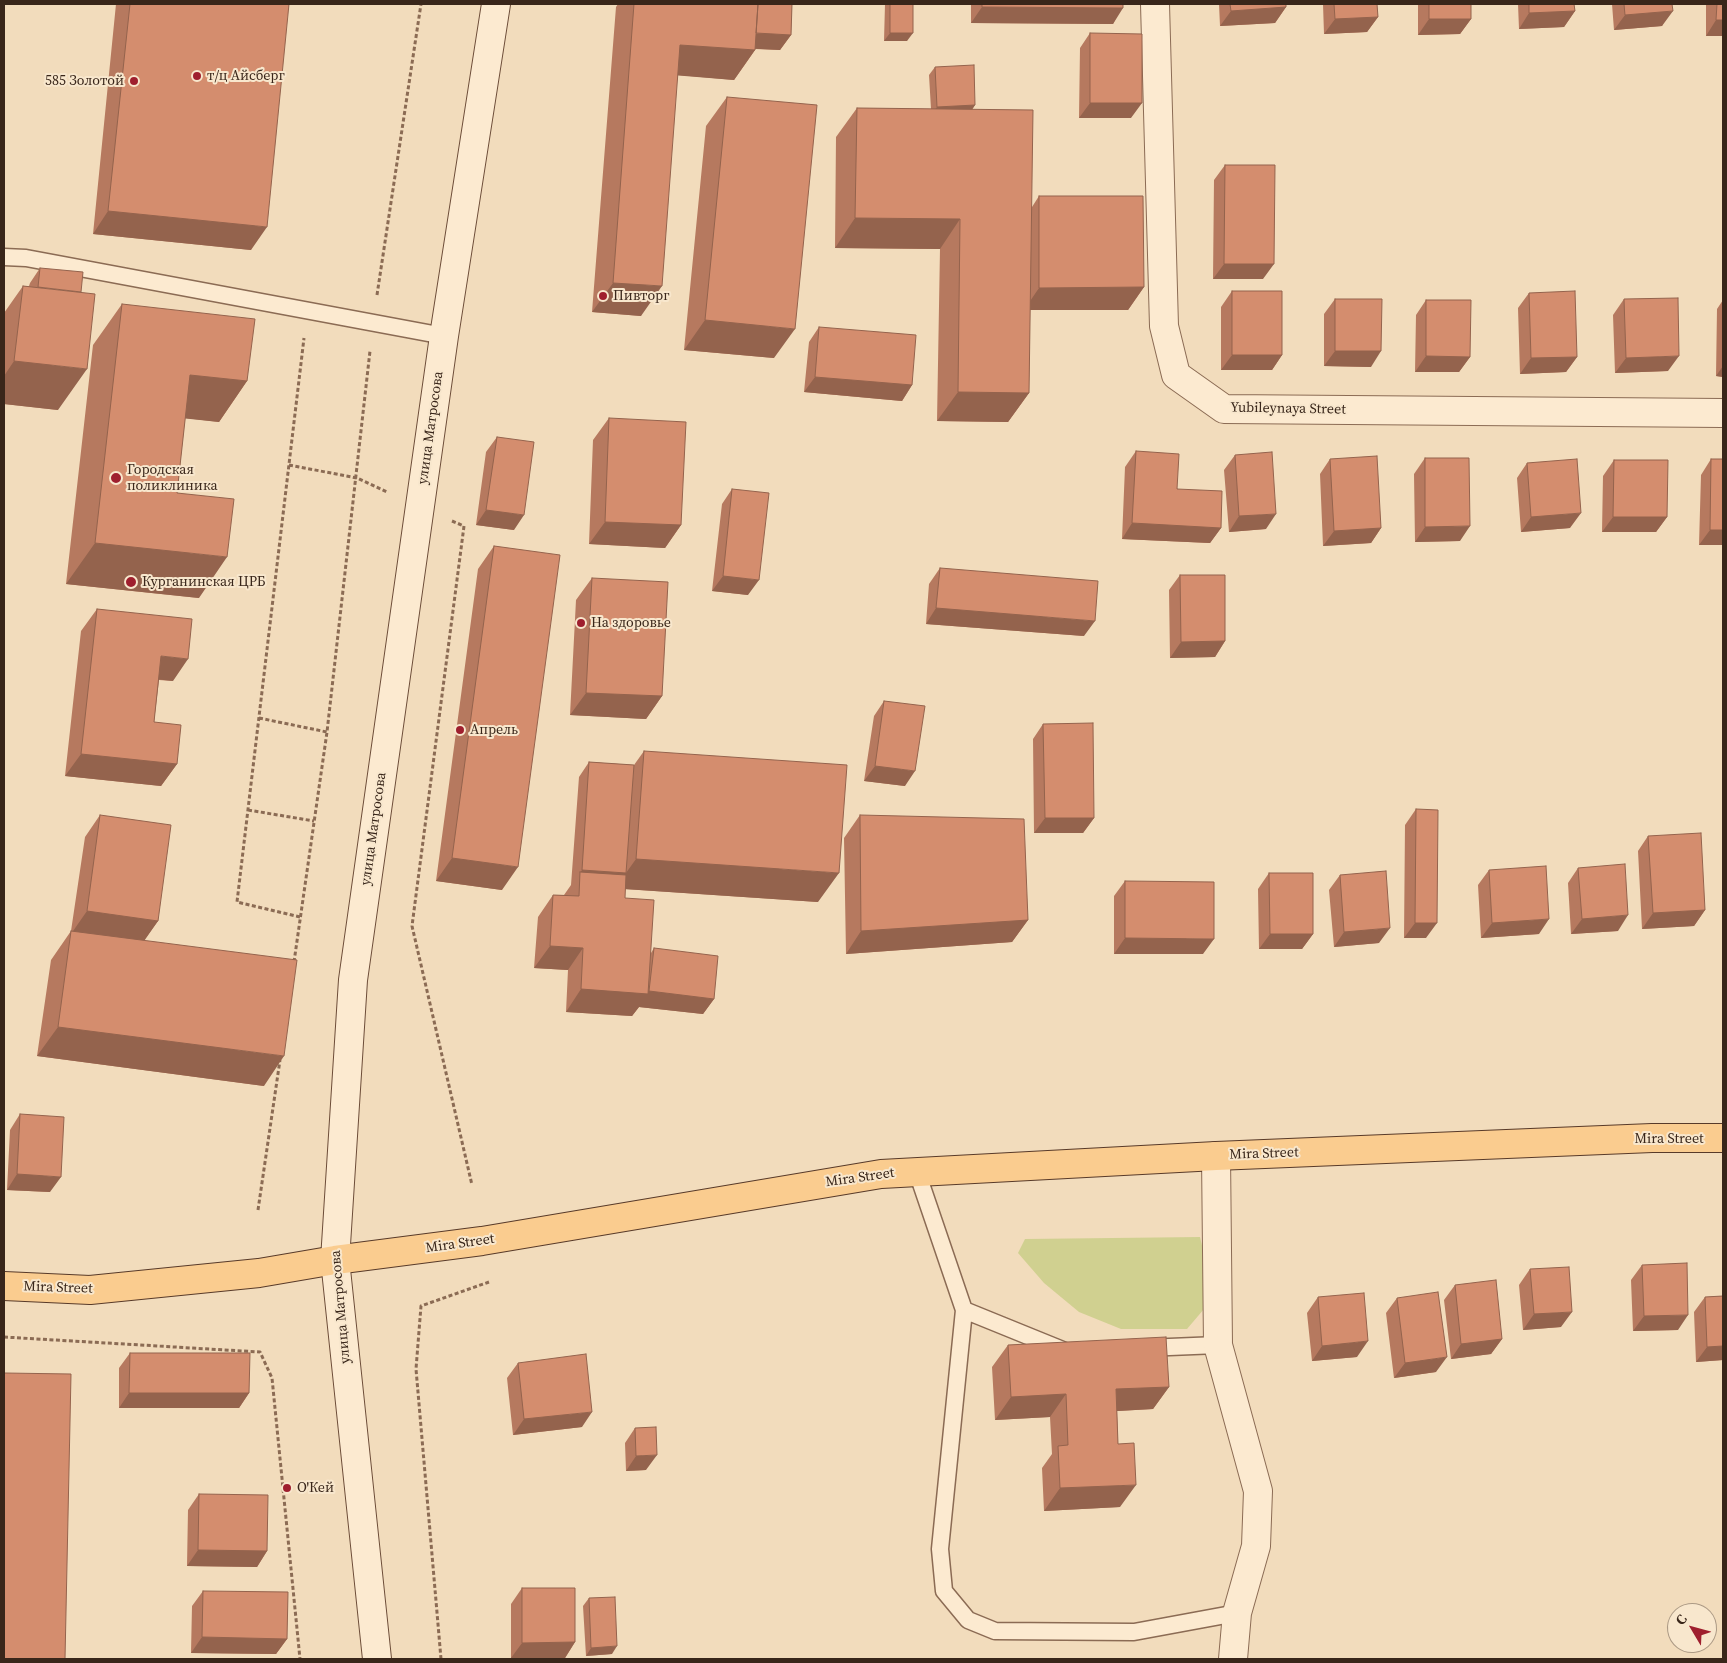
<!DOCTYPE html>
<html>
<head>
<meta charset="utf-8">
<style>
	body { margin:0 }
	#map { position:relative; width:1727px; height:1663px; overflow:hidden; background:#f2dcbc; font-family:"Source Serif 4",serif }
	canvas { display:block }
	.frame { position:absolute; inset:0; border:5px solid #39261a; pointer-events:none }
	.north { position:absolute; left:1667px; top:1603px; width:50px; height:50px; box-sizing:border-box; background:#f8e7cd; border:1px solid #ac9a85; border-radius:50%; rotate:307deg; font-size:14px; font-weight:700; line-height:20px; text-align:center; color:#39261a }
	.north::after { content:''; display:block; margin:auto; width:18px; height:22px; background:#9f1f2e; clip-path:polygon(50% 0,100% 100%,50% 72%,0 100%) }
</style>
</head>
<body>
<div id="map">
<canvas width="1727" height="1663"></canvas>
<div class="frame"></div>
<div class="north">С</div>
</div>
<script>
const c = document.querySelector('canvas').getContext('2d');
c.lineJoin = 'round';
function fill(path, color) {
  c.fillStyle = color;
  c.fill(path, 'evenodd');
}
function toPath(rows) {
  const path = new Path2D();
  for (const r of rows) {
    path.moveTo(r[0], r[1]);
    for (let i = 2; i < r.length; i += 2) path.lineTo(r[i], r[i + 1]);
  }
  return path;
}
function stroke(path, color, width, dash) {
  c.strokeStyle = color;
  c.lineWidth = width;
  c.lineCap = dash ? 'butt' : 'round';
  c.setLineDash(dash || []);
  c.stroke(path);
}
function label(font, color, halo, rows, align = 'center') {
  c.font = font + ' "Source Serif 4",serif';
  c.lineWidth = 4;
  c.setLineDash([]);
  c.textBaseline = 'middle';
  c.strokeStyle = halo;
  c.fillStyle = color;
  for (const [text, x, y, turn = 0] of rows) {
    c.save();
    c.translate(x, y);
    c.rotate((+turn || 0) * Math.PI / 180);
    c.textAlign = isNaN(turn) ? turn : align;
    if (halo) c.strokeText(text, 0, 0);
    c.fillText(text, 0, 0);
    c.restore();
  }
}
fill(toPath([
	[1200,1237,1210,1279,1204,1309,1187,1329,1121,1329,1079,1312,1044,1283,1018,1253,1025,1239]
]), '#d0d090');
const lane = toPath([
	[4,257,26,258,444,336],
	[917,1172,964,1310,1065,1351],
	[964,1310,940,1549,944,1591,968,1620,995,1631,1134,1632,1237,1613],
	[1145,1348,1218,1345]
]);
const street = toPath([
	[1155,4,1164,326,1176,375,1224,409,1723,413],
	[1216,1156,1218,1345,1258,1491,1256,1546,1237,1613,1233,1659]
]);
const secondary = toPath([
	[377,1659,335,1260,353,980,444,336,496,4]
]);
const primary = toPath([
	[4,1286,90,1290,259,1273,335,1260,482,1241,881,1174,1216,1156,1652,1138,1723,1138]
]);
stroke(lane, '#8b6b54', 19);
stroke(street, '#8b6b54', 30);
stroke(secondary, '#6c4c38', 30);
stroke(primary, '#583a29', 30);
stroke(toPath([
	[377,295,421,4],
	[289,465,357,478,387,492],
	[452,521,464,526,412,926,472,1185],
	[259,718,327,732],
	[248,810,314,821],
	[300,917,237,902,304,338],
	[294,962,327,732,370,351],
	[258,1210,280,1060],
	[4,1337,260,1352,272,1378,300,1659],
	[441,1659,416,1369,421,1306,489,1282]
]), '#8b6b54', 3, [4, 2.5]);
stroke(lane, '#fcead0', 16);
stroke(street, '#fcead0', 28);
stroke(secondary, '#fcead0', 28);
stroke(primary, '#facc8f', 28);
fill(toPath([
	[116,4,289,4,251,250,93,234],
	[618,4,792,4,791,35,780,50,755,49,755,50,734,80,678,75,641,316,592,312,616,7],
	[885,4,913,4,907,41,884,41],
	[971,4,1123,4,1113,24,971,23],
	[1219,4,1286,4,1286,7,1275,23,1220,26],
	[1323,4,1377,4,1378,17,1367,32,1324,34],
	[1418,4,1471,4,1471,19,1460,34,1418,35],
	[1518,4,1574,4,1575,11,1564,27,1519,29],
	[1612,4,1672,4,1662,26,1614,30],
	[1706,4,1723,4,1723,36,1706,36],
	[1090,33,1131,118,1079,118,1080,48],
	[935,67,975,105,972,109,1032,207,1039,196,1144,287,1128,310,1030,310,1029,393,1008,422,937,421,940,249,835,248,836,137,857,108,931,109,929,75],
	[727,97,774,358,684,350,706,126],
	[1225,165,1263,279,1213,279,1214,180],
	[40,268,58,410,4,404,4,313,23,286,29,286,30,283],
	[1232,291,1282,355,1272,370,1221,370,1221,307],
	[1529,293,1577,357,1566,372,1520,374,1518,308],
	[1335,299,1371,367,1324,366,1324,314],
	[1624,299,1668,371,1615,373,1613,315],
	[1426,300,1470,357,1459,372,1415,372,1416,315],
	[1723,300,1723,377,1716,376,1717,309],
	[122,304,247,381,219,422,185,418,177,493,199,598,66,584,93,345],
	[819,327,912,385,902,401,804,392,809,342],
	[609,418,681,525,665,548,589,544,593,440],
	[497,437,514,530,476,525,486,452],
	[1136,451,1221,528,1210,543,1122,539,1125,467],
	[1235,455,1266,529,1229,532,1224,470],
	[1425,458,1460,541,1415,542,1414,474],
	[1330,459,1381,528,1371,543,1323,546,1320,474],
	[1711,459,1723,459,1723,545,1699,545,1701,475],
	[1614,460,1667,517,1656,532,1602,532,1603,476],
	[1527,463,1570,528,1521,532,1517,478],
	[732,489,748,595,712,591,722,504],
	[494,546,502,890,436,881,478,569],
	[940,568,1084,636,926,624,929,584],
	[1180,575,1225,641,1215,657,1170,658,1169,590],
	[592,578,662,696,646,719,570,715,576,600],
	[97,609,173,681,159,680,154,722,177,764,161,786,65,776,81,631],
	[884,701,905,786,864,781,874,716],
	[1043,724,1094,818,1083,833,1034,833,1033,739],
	[644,751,818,902,625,889,625,898,651,953,654,948,714,999,703,1014,639,1007,632,1016,566,1012,568,970,534,968,538,917,553,895,564,895,571,885,579,777,589,762,634,765],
	[1416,809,1426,938,1404,938,1405,825],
	[100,815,158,921,144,940,264,1086,37,1056,51,960,71,931,85,837],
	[860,815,1028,920,1012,942,846,954,844,838],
	[1648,836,1705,910,1694,926,1642,929,1638,851],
	[1578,868,1618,931,1571,934,1568,883],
	[1489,870,1539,934,1481,938,1478,885],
	[1269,873,1313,934,1302,949,1259,949,1258,889],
	[1340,875,1379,943,1334,947,1329,890],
	[1125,881,1203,954,1114,954,1114,896],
	[20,1114,50,1192,7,1190,10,1130],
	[1642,1265,1678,1330,1633,1331,1631,1280],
	[1530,1269,1561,1327,1523,1330,1519,1285],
	[1455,1285,1502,1339,1491,1354,1451,1359,1444,1300],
	[1723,1296,1723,1360,1696,1362,1694,1312,1705,1297],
	[1318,1297,1357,1357,1312,1361,1307,1313],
	[1397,1298,1436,1372,1394,1378,1386,1313],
	[1008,1345,1169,1387,1153,1409,1117,1411,1120,1507,1044,1511,1042,1468,1052,1454,1050,1417,995,1420,992,1367],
	[130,1353,249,1393,239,1408,119,1408,119,1368],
	[518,1363,582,1427,513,1435,507,1378],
	[635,1428,646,1470,626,1471,625,1443],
	[199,1494,267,1551,257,1567,187,1566,188,1510],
	[522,1588,575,1642,565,1658,511,1658,511,1604],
	[203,1591,287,1639,276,1654,191,1653,192,1606],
	[589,1598,612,1654,586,1656,583,1606]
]), '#b6795f');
fill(toPath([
	[982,7,1123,8,1113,24,971,23],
	[1286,7,1275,23,1220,26,1231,11],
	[1575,11,1564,27,1519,29,1529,13],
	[1673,11,1662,26,1614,30,1625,15],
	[1378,17,1367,32,1324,34,1335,19],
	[1429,19,1471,19,1460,34,1418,35],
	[1716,20,1723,20,1723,36,1706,36],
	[752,33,791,35,780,50,741,48],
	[890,33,913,33,907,41,884,41],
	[680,45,755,50,734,80,660,74],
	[1090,103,1142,103,1131,118,1079,118],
	[975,105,970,113,931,114,937,107],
	[108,211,267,227,251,250,93,234],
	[855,218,960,219,940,249,835,248],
	[1224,264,1274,264,1263,279,1213,279],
	[613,283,662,286,641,316,592,312],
	[1144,287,1128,310,1024,310,1039,288],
	[705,320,795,329,774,358,684,350],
	[1335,351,1381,351,1371,367,1324,366],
	[1232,355,1282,355,1272,370,1221,370],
	[1426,356,1470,357,1459,372,1415,372],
	[1679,356,1668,371,1615,373,1626,358],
	[1577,357,1566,372,1520,374,1531,358],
	[14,361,87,369,58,410,4,404,4,376],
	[1723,366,1723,377,1716,376],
	[190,375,247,381,219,422,162,416],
	[815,377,912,385,902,401,804,392],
	[958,392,1029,393,1008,422,937,421],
	[486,510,524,515,514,530,476,525],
	[1581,513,1570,528,1521,532,1531,517],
	[1276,514,1266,529,1229,532,1239,516],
	[1613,517,1667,517,1656,532,1602,532],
	[605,522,681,525,665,548,589,544],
	[1132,523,1221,528,1210,543,1122,539],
	[1470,526,1460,541,1415,542,1425,527],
	[1381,528,1371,543,1323,546,1334,531],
	[1710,530,1723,530,1723,545,1699,545],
	[95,543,227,557,199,598,66,584],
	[723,576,759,580,748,595,712,591],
	[936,608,1095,621,1084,636,926,624],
	[1225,641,1215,657,1170,658,1181,642],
	[161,656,188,659,173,681,145,678],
	[586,693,662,696,646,719,570,715],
	[81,754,177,764,161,786,65,776],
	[875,766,915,771,905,786,864,781],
	[1045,818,1094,818,1083,833,1034,833],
	[452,858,518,867,502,890,436,881],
	[636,859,839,873,818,902,579,886,580,873,582,870,626,873],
	[1705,910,1694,926,1642,929,1653,913],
	[87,911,158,921,142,944,71,934],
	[1628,915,1618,931,1571,934,1582,919],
	[1549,919,1539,934,1481,938,1492,923],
	[1028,920,1012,942,846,954,861,931],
	[1415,923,1437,923,1426,938,1404,938],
	[1390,928,1379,943,1334,947,1344,932],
	[1270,934,1313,934,1302,949,1259,949],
	[1125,938,1214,939,1203,954,1114,954],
	[550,946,583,948,568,970,534,968],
	[581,989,649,991,714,999,703,1014,639,1007,632,1016,566,1012],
	[58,1027,284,1056,264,1086,37,1056],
	[17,1174,61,1177,50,1192,7,1190],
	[1572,1312,1561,1327,1523,1330,1534,1314],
	[1688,1315,1678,1330,1633,1331,1644,1316],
	[1502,1339,1491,1354,1451,1359,1461,1344],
	[1368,1341,1357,1357,1312,1361,1322,1346],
	[1723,1346,1723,1360,1696,1362,1707,1347],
	[1447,1357,1436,1372,1394,1378,1405,1363],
	[1169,1387,1153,1409,1100,1412,1116,1389],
	[129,1393,249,1393,239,1408,119,1408],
	[1066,1394,1050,1417,995,1420,1011,1397],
	[592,1412,582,1427,513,1435,524,1419],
	[657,1455,646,1470,626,1471,636,1456],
	[1136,1485,1120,1507,1044,1511,1060,1488],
	[198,1550,267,1551,257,1567,187,1566],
	[202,1637,287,1639,276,1654,191,1653],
	[575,1642,565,1658,511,1658,522,1643],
	[617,1646,612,1654,586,1656,591,1648]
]), '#94634d');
const building = toPath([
	[130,4,289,4,267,227,108,211,130,4],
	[634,4,758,4,755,50,680,45,662,286,613,283,634,4],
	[758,4,792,4,791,35,756,33,758,4],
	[890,4,913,4,913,33,890,33,890,4],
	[982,4,1123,4,1123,8,982,7,982,4],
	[1230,4,1286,4,1286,7,1231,11,1230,4],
	[1334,4,1377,4,1378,17,1335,19,1334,4],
	[1429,4,1471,4,1471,19,1429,19,1429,4],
	[1529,4,1574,4,1575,11,1529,13,1529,4],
	[1624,4,1672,4,1673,11,1625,15,1624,4],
	[1717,4,1723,4,1723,20,1716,20,1717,4],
	[1090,33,1142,34,1142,103,1090,103,1090,33],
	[974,65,975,105,937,107,935,67,974,65],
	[727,97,817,105,795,329,705,320,727,97],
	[857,108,1033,110,1029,393,958,392,960,219,855,218,857,108],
	[1225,165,1275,165,1274,264,1224,264,1225,165],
	[1039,196,1143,196,1144,287,1039,288,1039,196],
	[40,268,83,272,81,292,38,287,40,268],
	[23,286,95,294,87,369,14,361,23,286],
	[1232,291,1282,291,1282,355,1232,355,1232,291],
	[1575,291,1577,357,1531,358,1529,293,1575,291],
	[1678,298,1679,356,1626,358,1624,299,1678,298],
	[1335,299,1382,299,1381,351,1335,351,1335,299],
	[1426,300,1471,300,1470,357,1426,356,1426,300],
	[122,304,255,319,247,381,190,375,177,493,234,499,227,557,95,543,122,304],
	[819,327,916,335,912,385,815,377,819,327],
	[609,418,686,422,681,525,605,522,609,418],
	[497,437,534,442,524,515,486,510,497,437],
	[1136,451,1179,454,1177,489,1222,491,1221,528,1132,523,1136,451],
	[1272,452,1276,514,1239,516,1235,455,1272,452],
	[1377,456,1381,528,1334,531,1330,459,1377,456],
	[1425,458,1469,458,1470,526,1425,527,1425,458],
	[1577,459,1581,513,1531,517,1527,463,1577,459],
	[1711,459,1723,459,1723,530,1710,530,1711,459],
	[1614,460,1668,460,1667,517,1613,517,1614,460],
	[732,489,769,493,759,580,723,576,732,489],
	[494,546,560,555,518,867,452,858,494,546],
	[940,568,1098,581,1095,621,936,608,940,568],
	[1180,575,1225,575,1225,641,1181,642,1180,575],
	[592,578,668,582,662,696,586,693,592,578],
	[97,609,192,619,188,659,161,656,154,722,181,725,177,764,81,754,97,609],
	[884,701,925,706,915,771,875,766,884,701],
	[1093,723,1094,818,1045,818,1043,724,1093,723],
	[644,751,847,765,839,873,636,859,644,751],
	[589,762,634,765,626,873,582,870,589,762],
	[1416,809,1438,810,1437,923,1415,923,1416,809],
	[100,815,171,825,158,921,87,911,100,815],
	[860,815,1024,819,1028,920,861,931,860,815],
	[1701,833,1705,910,1653,913,1648,836,1701,833],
	[1625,864,1628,915,1582,919,1578,868,1625,864],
	[1546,866,1549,919,1492,923,1489,870,1546,866],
	[1386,871,1390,928,1344,932,1340,875,1386,871],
	[580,872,626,875,625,898,654,900,648,994,581,989,583,948,550,946,553,895,579,896,580,872],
	[1269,873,1313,873,1313,934,1270,934,1269,873],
	[1125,881,1214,882,1214,939,1125,938,1125,881],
	[71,931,297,960,284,1056,58,1027,71,931],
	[654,948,718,956,714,999,649,991,654,948],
	[20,1114,64,1117,61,1177,17,1174,20,1114],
	[1687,1263,1688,1315,1644,1316,1642,1265,1687,1263],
	[1569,1267,1572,1312,1534,1314,1530,1269,1569,1267],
	[1496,1280,1502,1339,1461,1344,1455,1285,1496,1280],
	[1438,1292,1447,1357,1405,1363,1397,1298,1438,1292],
	[1364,1293,1368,1341,1322,1346,1318,1297,1364,1293],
	[1723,1296,1723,1346,1707,1347,1705,1297,1723,1296],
	[1166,1337,1169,1387,1116,1389,1118,1444,1134,1443,1136,1485,1060,1488,1058,1446,1068,1445,1066,1394,1011,1397,1008,1345,1166,1337],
	[130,1353,250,1353,249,1393,129,1393,130,1353],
	[586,1354,592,1412,524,1419,518,1363,586,1354],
	[4,1373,71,1374,65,1659,4,1659,4,1373],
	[656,1427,657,1455,636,1456,635,1428,656,1427],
	[199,1494,268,1495,267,1551,198,1550,199,1494],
	[522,1588,575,1588,575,1642,522,1643,522,1588],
	[203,1591,288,1592,287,1639,202,1637,203,1591],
	[615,1597,617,1646,591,1648,589,1598,615,1597]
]);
fill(building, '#d48d6e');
stroke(building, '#94634d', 1);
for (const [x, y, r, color] of [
	[197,76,5,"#9f1f2e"],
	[134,81,5,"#9f1f2e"],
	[603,296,5,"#9f1f2e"],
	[116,478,6,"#9f1f2e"],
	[131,582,6,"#9f1f2e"],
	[581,623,5,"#9f1f2e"],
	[460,730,5,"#9f1f2e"],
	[287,1488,5,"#9f1f2e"]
]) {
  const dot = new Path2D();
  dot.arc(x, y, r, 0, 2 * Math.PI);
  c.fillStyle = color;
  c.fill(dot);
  stroke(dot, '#f8e7cd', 2);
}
label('14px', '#39261a', '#f8e7cd', [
	["т/ц Айсберг",207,76],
	["585 Золотой",124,81,"right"],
	["Пивторг",613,296],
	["Городская",127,470],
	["поликлиника",127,486],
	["Курганинская ЦРБ",142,582],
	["На здоровье",591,623],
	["Апрель",470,730],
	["О'Кей",297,1488]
], 'left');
label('14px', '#39261a', '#f8e7cd', [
	["Yubileynaya Street",1288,409,1],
	["улица Матросова",431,428,-82],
	["улица Матросова",374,829,-82],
	["Mira Street",1669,1139],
	["Mira Street",1264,1154,-2],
	["Mira Street",860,1178,-8],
	["Mira Street",460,1244,-8],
	["Mira Street",58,1288,2],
	["улица Матросова",341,1307,-95]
]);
</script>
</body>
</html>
